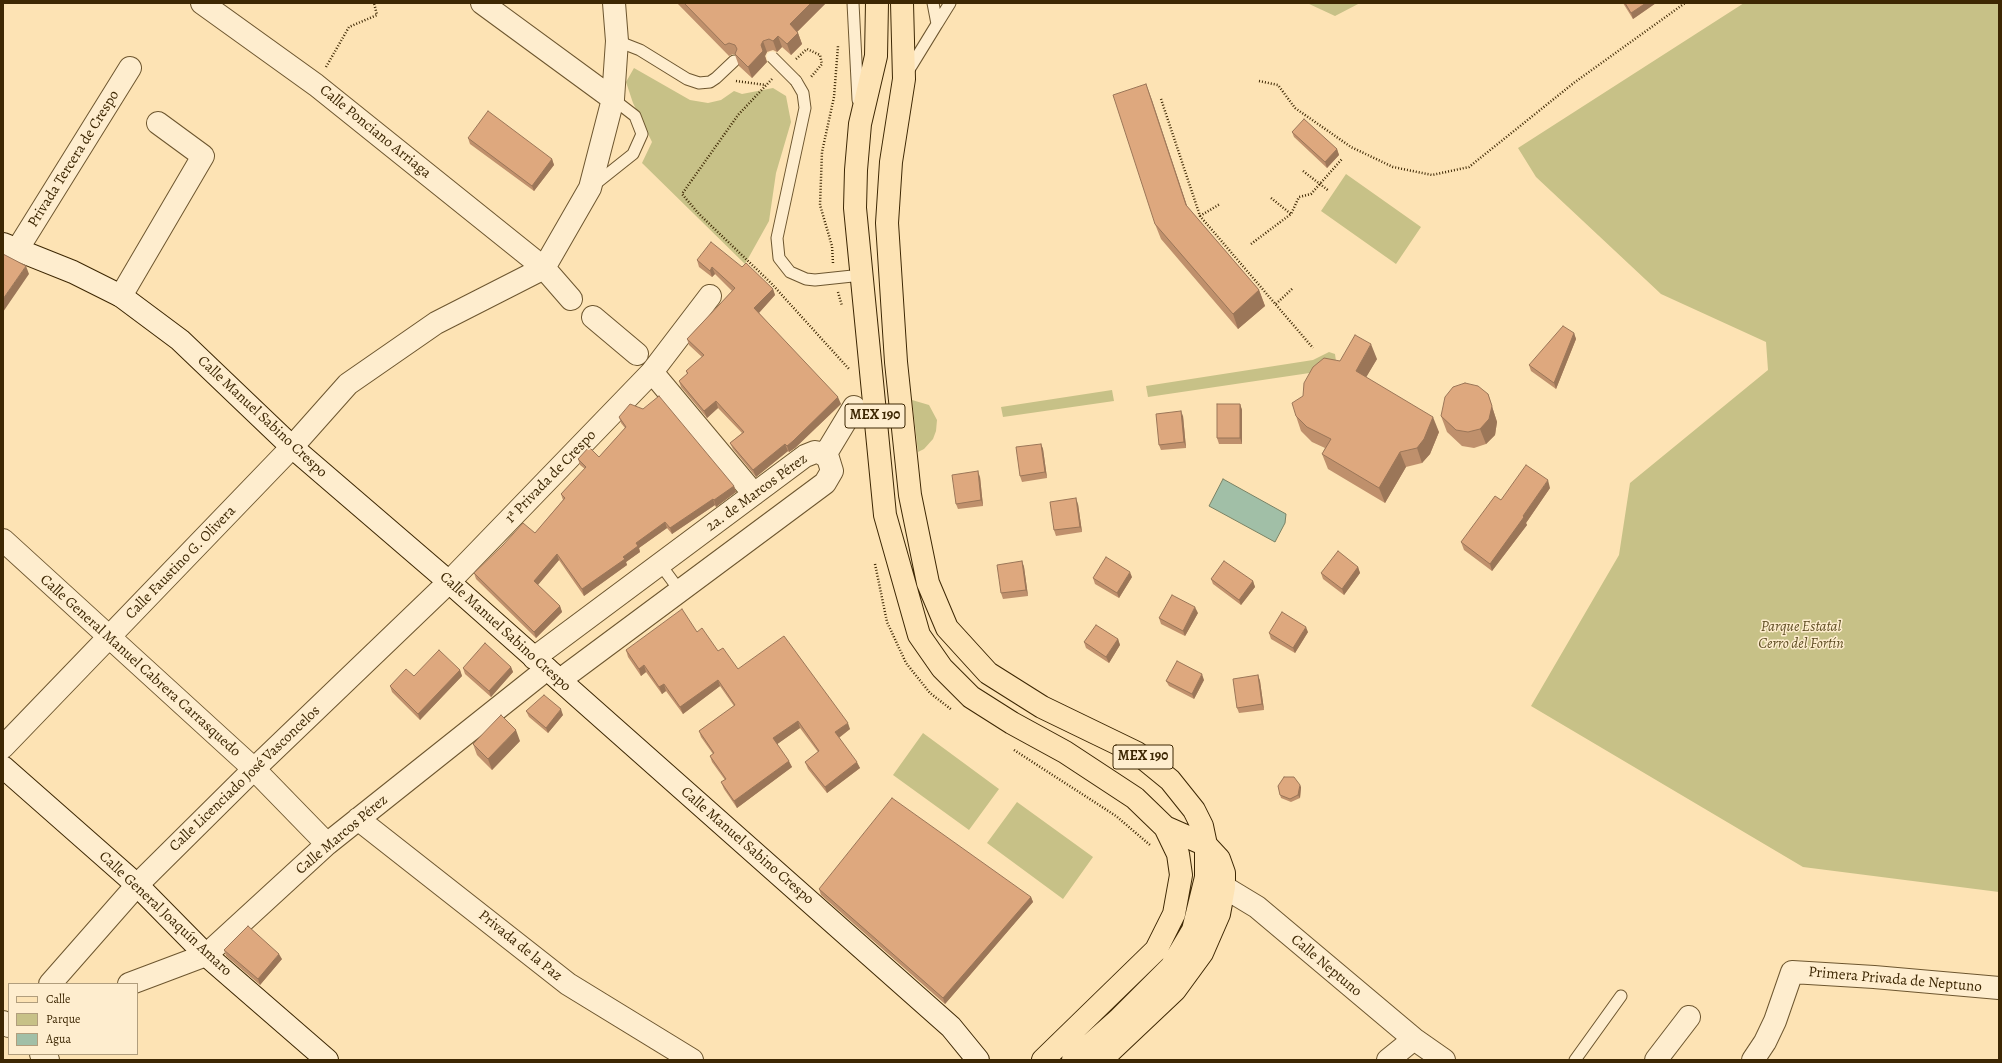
<!DOCTYPE html>
<html>
<head>
<meta charset="utf-8">
<style>
	body { margin:0 }
	#map { position:relative; width:2002px; height:1063px; overflow:hidden; background:#fde3b4; font-family:Alegreya,serif }
	canvas { display:block }
	.frame { position:absolute; inset:0; border:4px solid #3d2703; pointer-events:none }
	.legend { position:absolute; left:8px; top:983px; width:130px; height:72px; box-sizing:border-box; background:#feedce; border:1px solid #b19e7d; margin:0; padding:5px 7px; list-style:none; font-size:12px; color:#3d2703 }
	.legend li { display:flex; align-items:center; gap:8px; height:20px }
	.legend b { width:20px; border:1px solid #b19e7d }
</style>
</head>
<body>
<div id="map">
<canvas width="2002" height="1063"></canvas>
<div class="frame"></div>
<ul class="legend">
<li><b style="height:5px;background:#fde3b4"></b>Calle</li>
<li><b style="height:11px;background:#c7c187"></b>Parque</li>
<li><b style="height:11px;background:#a1bfa7"></b>Agua</li>
</ul>
</div>
<script>
const c = document.querySelector('canvas').getContext('2d');
c.lineJoin = 'round';
function fill(path, color) {
  c.fillStyle = color;
  c.fill(path, 'evenodd');
}
function toPath(rows) {
  const path = new Path2D();
  for (const r of rows) {
    path.moveTo(r[0], r[1]);
    for (let i = 2; i < r.length; i += 2) path.lineTo(r[i], r[i + 1]);
  }
  return path;
}
function stroke(path, color, width, dash) {
  c.strokeStyle = color;
  c.lineWidth = width;
  c.lineCap = dash ? 'butt' : 'round';
  c.setLineDash(dash || []);
  c.stroke(path);
}
function label(font, color, halo, rows, align = 'center') {
  c.font = font + ' Alegreya,serif';
  c.lineWidth = 3;
  c.setLineDash([]);
  c.textBaseline = 'middle';
  c.strokeStyle = halo;
  c.fillStyle = color;
  for (const [text, x, y, turn = 0] of rows) {
    c.save();
    c.translate(x, y);
    c.rotate((+turn || 0) * Math.PI / 180);
    c.textAlign = isNaN(turn) ? turn : align;
    if (halo) c.strokeText(text, 0, 0);
    c.fillText(text, 0, 0);
    c.restore();
  }
}
fill(toPath([
	[1307,3,1360,3,1335,16],
	[1744,3,1999,3,1999,892,1803,867,1531,706,1619,555,1630,483,1768,370,1766,342,1661,294,1536,177,1518,148],
	[634,68,690,100,708,103,721,100,734,91,742,94,773,88,786,96,791,122,776,173,769,221,745,264,642,163,652,142,633,103,626,82],
	[1346,174,1421,227,1396,264,1321,211],
	[1329,352,1335,354,1336,361,1323,371,1148,397,1146,386,1313,360],
	[1112,390,1114,401,1003,417,1001,407],
	[912,400,929,405,937,420,936,431,933,439,924,449,918,452],
	[923,733,999,789,969,830,893,775],
	[1017,802,1093,857,1063,899,987,843]
]), '#c7c187');
const water = toPath([
	[1223,479,1286,514,1285,523,1275,542,1209,506,1223,479]
]);
fill(water, '#a1bfa7');
stroke(water, '#798265', 1);
const lane = toPath([
	[853,3,858,100],
	[937,24,950,3],
	[617,41,640,50,687,79,699,83,710,82,716,78,734,61],
	[907,73,937,24,933,3],
	[796,81,803,93,805,108,777,238,779,258,790,272,806,279,815,280,862,275],
	[594,185,633,154,642,134,635,116,613,99],
	[660,564,680,591],
	[1575,1060,1621,996]
]);
const street = toPath([
	[202,3,316,85,544,268,571,299],
	[482,3,613,99],
	[17,250,130,68],
	[121,296,203,156,158,123],
	[593,317,637,354],
	[652,372,754,494],
	[825,455,854,407],
	[3,540,254,769,327,844],
	[534,658,805,456,815,452,821,453,828,458,832,471,825,483,560,680],
	[3,747,292,447,348,384,436,323,544,268,590,188,613,99,617,41,614,3],
	[358,819,568,984,692,1060],
	[1209,878,1257,907,1414,1039,1444,1060],
	[50,984,137,885,254,769,449,582,652,372,710,296],
	[129,984,206,955,327,844,547,669],
	[3,1022,9,1026],
	[41,1054,48,1060],
	[1388,1060,1414,1039],
	[1656,1060,1689,1017],
	[1753,1060,1765,1042,1775,1021,1792,972,1874,977,1999,988]
]);
const secondary = toPath([
	[3,244,73,272,121,296,180,340,292,447,449,582,951,1027,978,1060],
	[3,767,137,885,206,955,327,1060]
]);
const primary = toPath([
	[877,3,876,56,860,124,856,170,855,208,885,515,919,635,942,668,971,697,1012,723,1065,752,1135,798,1165,827,1178,854,1181,875,1174,914,1156,950,1043,1060],
	[902,3,904,79,891,162,887,223,896,362,910,495,928,583,947,628,988,673,1042,707,1137,753,1170,780,1194,810,1202,826,1206,845,1206,877,1193,930,1171,967,1118,1020,1073,1060],
	[1101,1060,1175,990,1202,953,1219,914,1224,887,1224,873,1219,859,1206,845,1165,827]
]);
stroke(lane, '#6d562f', 13);
stroke(street, '#6d562f', 24);
stroke(secondary, '#3d2703', 24);
stroke(primary, '#3d2703', 24);
stroke(toPath([
	[796,59,807,49,820,55,822,64,811,77],
	[326,67,349,27,377,15,374,3],
	[772,79,738,115,682,194,699,214,771,283,849,369],
	[736,81,766,85],
	[1259,81,1278,85,1295,108,1351,147,1393,167,1432,175,1469,167,1575,82,1685,3],
	[1161,99,1200,216,1313,348],
	[1303,171,1329,191],
	[1271,198,1291,214],
	[1200,216,1220,204],
	[1251,244,1291,214,1299,197,1311,194,1342,159],
	[833,263,832,246,820,205,822,152,834,97,838,46],
	[838,292,842,306],
	[1276,304,1293,288],
	[875,564,887,622,906,663,930,693,952,710],
	[1014,750,1116,816,1150,845]
]), '#3d2703', 2.5, [1, 2]);
stroke(lane, '#feedce', 11);
stroke(street, '#feedce', 22);
stroke(secondary, '#feedce', 22);
stroke(primary, '#fde3b4', 22);
const laneBridge = toPath([
	[772,57,796,81]
]);
stroke(laneBridge, '#6d562f', 13, []);
stroke(laneBridge, '#feedce', 11);
fill(toPath([
	[677,3,825,3,825,4,797,32,798,33,802,44,791,55,782,47,777,52,773,50,767,52,765,56,767,62,752,78,739,66,735,55,733,54,729,56],
	[1623,3,1656,3,1633,19],
	[1146,84,1187,206,1259,290,1265,306,1238,329,1161,239,1155,224],
	[1292,132,1337,149,1339,155,1327,168,1294,137],
	[468,138,552,159,554,165,534,191,470,144],
	[697,260,742,267,773,289,775,295,759,313,841,404,795,448,789,452,788,451,756,477,733,449,730,443,742,433,718,408,707,418,681,387,679,381,687,374,686,371,702,357,689,345,687,339,732,291,715,274,712,277,699,267],
	[1574,333,1576,339,1556,389,1531,371,1529,365],
	[1377,359,1366,377,1439,432,1430,454,1422,463,1406,467,1385,503,1328,469,1322,454,1325,448,1312,442,1301,431,1296,416,1303,396,1340,361],
	[1488,394,1497,422,1495,435,1486,444,1474,448,1462,446,1447,432,1441,416],
	[1240,404,1242,410,1242,444,1219,444,1217,438],
	[1183,416,1186,448,1161,450,1159,445],
	[619,417,734,486,736,492,716,507,715,505,672,534,667,528,639,548,640,552,626,562,627,565,584,596,559,560,538,585,560,606,562,612,536,638,476,579,474,573,535,533,563,500,561,494,585,469,580,465,578,459,599,457,625,428,621,423],
	[1041,444,1043,449,1047,478,1022,482,1020,476],
	[980,477,983,506,958,509,956,504],
	[1550,488,1526,523,1527,525,1492,571,1464,550,1461,542,1501,500],
	[1078,504,1082,532,1056,536,1054,530],
	[1022,561,1024,567,1028,596,1003,599,1001,593],
	[1358,567,1360,573,1344,595,1323,579,1321,573],
	[1132,577,1119,598,1095,584,1093,578],
	[1211,579,1253,581,1255,587,1241,605,1213,584],
	[1198,613,1185,636,1161,624,1159,618],
	[697,632,738,669,850,729,839,738,860,768,827,793,808,769,805,762,818,752,800,728,777,744,792,767,737,808,724,789,721,782,725,780,712,762,710,756,713,754,701,737,699,731,734,706,720,686,683,714,666,691,662,694,646,672,641,676,628,657,626,650],
	[1308,632,1295,653,1271,639,1269,633],
	[1118,639,1120,645,1109,663,1086,648,1084,642],
	[511,667,513,672,491,697,465,674,463,668],
	[460,670,462,676,420,720,392,692,390,686,414,676],
	[1258,675,1260,681,1264,710,1239,713,1237,708],
	[1204,680,1194,699,1169,686,1166,681],
	[526,711,563,715,548,733,529,717],
	[520,741,492,770,477,755,473,744],
	[1278,786,1301,787,1300,798,1291,802,1281,798],
	[819,889,1031,897,1033,902,945,1004,821,895],
	[224,950,282,959,260,985,226,956]
]), '#bf906c');
fill(toPath([
	[811,3,825,3,825,4,794,35,790,24],
	[1646,3,1656,3,1633,19,1631,13],
	[798,33,802,44,791,55,787,44],
	[778,36,782,47,777,52,773,41],
	[763,41,767,52,765,56,767,62,752,78,748,67],
	[1146,84,1152,100,1192,221,1186,205],
	[1337,149,1339,155,1327,168,1325,162],
	[552,159,554,165,534,191,532,186],
	[26,266,29,274,3,312,3,299],
	[712,267,715,274,712,277,710,271],
	[773,289,775,295,757,315,754,308],
	[1259,290,1265,306,1238,329,1233,314],
	[1574,333,1576,339,1556,389,1554,383],
	[1371,344,1377,359,1361,386,1356,371],
	[1488,394,1497,422,1495,435,1486,444,1480,429],
	[838,397,841,404,795,448,789,452,787,446],
	[716,401,718,408,707,418,704,411],
	[1240,404,1242,410,1242,444,1240,438],
	[1181,411,1183,416,1186,448,1184,442],
	[1433,417,1439,432,1430,454,1422,463,1417,448],
	[785,444,788,451,756,477,753,470],
	[1041,444,1043,449,1047,478,1045,472],
	[1400,452,1406,467,1385,503,1379,488],
	[978,471,980,477,983,506,981,500],
	[1548,480,1550,488,1526,523,1527,525,1492,571,1490,564],
	[734,486,736,492,716,507,714,500],
	[1076,498,1078,504,1082,532,1080,527],
	[713,499,715,505,672,534,670,528],
	[665,522,667,528,639,548,640,552,626,562,627,565,584,596,582,589,623,557,636,543],
	[557,554,559,560,536,587,534,581],
	[1022,561,1024,567,1028,596,1026,590],
	[1358,567,1360,573,1344,595,1342,589],
	[1130,572,1132,577,1119,598,1117,593],
	[1253,581,1255,587,1241,605,1239,600],
	[560,606,562,612,536,638,534,632],
	[1195,607,1198,613,1185,636,1183,631],
	[1306,627,1308,632,1295,653,1293,648],
	[1118,639,1120,645,1109,663,1106,657],
	[644,665,646,672,641,676,639,669],
	[511,667,513,672,491,697,489,691],
	[460,670,462,676,420,720,418,714],
	[1202,674,1204,680,1194,699,1192,694],
	[1258,675,1260,681,1264,710,1262,704],
	[718,680,720,686,683,714,680,707],
	[664,684,666,691,662,694,659,687],
	[561,709,563,715,548,733,546,728],
	[798,721,800,728,776,745,773,738],
	[848,723,850,729,837,739,835,732],
	[516,730,520,741,492,770,488,759],
	[789,761,792,767,737,808,734,801],
	[857,762,860,768,827,793,825,787],
	[1300,785,1301,787,1300,798,1298,795],
	[1031,897,1033,902,945,1004,943,998],
	[279,954,282,959,260,985,258,979]
]), '#9b7658');
const building = toPath([
	[684,3,811,3,790,24,798,33,787,44,778,36,773,41,769,39,763,41,761,45,763,51,748,67,735,54,737,49,735,45,729,43,725,45,684,3],
	[1625,3,1646,3,1631,13,1625,3],
	[1146,84,1186,205,1259,290,1233,314,1155,224,1113,95,1146,84],
	[488,111,552,159,532,186,468,138,488,111],
	[1304,119,1337,149,1325,162,1292,132,1304,119],
	[711,242,742,267,746,263,773,289,754,308,838,397,793,441,787,446,785,444,753,470,730,443,744,432,716,401,704,411,679,381,688,373,686,371,704,355,687,339,735,288,712,267,710,271,697,260,711,242],
	[3,254,26,266,3,299,3,254],
	[1563,326,1574,333,1554,383,1529,365,1563,326],
	[1355,335,1371,344,1356,371,1433,417,1424,439,1417,448,1400,452,1379,488,1322,454,1331,439,1307,427,1296,416,1292,403,1303,396,1304,383,1313,367,1324,358,1340,361,1355,335],
	[1465,383,1478,386,1488,394,1492,406,1489,419,1480,429,1468,432,1456,430,1441,416,1445,397,1453,387,1465,383],
	[659,396,734,486,714,500,713,499,670,528,665,522,636,543,638,546,623,557,625,559,582,589,557,554,534,581,560,606,534,632,474,573,503,545,523,523,535,533,565,498,561,494,586,467,578,459,589,447,599,457,626,427,619,417,630,404,643,409,659,396],
	[1217,404,1240,404,1240,438,1217,438,1217,404],
	[1181,411,1184,442,1159,445,1156,414,1181,411],
	[1041,444,1045,472,1020,476,1016,447,1041,444],
	[1526,465,1548,480,1523,516,1524,517,1490,564,1461,542,1495,496,1501,500,1526,465],
	[978,471,981,500,956,504,952,475,978,471],
	[1076,498,1080,527,1054,530,1050,502,1076,498],
	[1338,551,1358,567,1342,589,1321,573,1338,551],
	[1106,557,1130,572,1117,593,1093,578,1106,557],
	[1022,561,1026,590,1001,593,997,565,1022,561],
	[1224,561,1253,581,1239,600,1211,579,1224,561],
	[1172,595,1195,607,1183,631,1159,618,1172,595],
	[682,609,697,632,702,628,718,651,723,648,738,669,784,636,848,723,835,732,857,762,825,787,805,762,819,751,798,721,773,738,789,761,734,801,721,782,726,779,710,756,714,753,699,731,735,705,718,680,680,707,664,684,659,687,644,665,639,669,626,650,682,609],
	[1282,612,1306,627,1293,648,1269,633,1282,612],
	[1096,625,1118,639,1106,657,1084,642,1096,625],
	[485,643,511,667,489,691,463,668,485,643],
	[439,650,460,670,418,714,390,686,406,669,414,676,439,650],
	[1177,661,1202,674,1192,694,1166,681,1177,661],
	[1258,675,1262,704,1237,708,1233,679,1258,675],
	[544,695,561,709,546,728,526,711,544,695],
	[501,715,516,730,488,759,473,744,501,715],
	[1284,777,1294,777,1300,785,1298,795,1290,799,1280,795,1278,786,1284,777],
	[892,798,1031,897,943,998,819,889,892,798],
	[248,926,279,954,258,979,224,950,248,926]
]);
fill(building, '#dea87e');
stroke(building, '#9b7658', 1);
for (const [x, y, w] of [
	[875,416,60],
	[1143,757,60]
]) {
  const box = new Path2D();
  box.roundRect(x - w / 2, y - 12, w, 24, 3);
  c.fillStyle = '#feedce';
  c.fill(box);
  stroke(box, '#3d2703', 1);
}
label('bold 14px', '#3d2703', null, [
	["MEX 190",875,416],
	["MEX 190",1143,757]
]);
label('15px', '#3d2703', '#feedce', [
	["Calle Ponciano Arriaga",375,132,39],
	["Privada Tercera de Crespo",74,159,-58],
	["Calle Manuel Sabino Crespo",262,417,43],
	["1ª Privada de Crespo",551,477,-46],
	["2a. de Marcos Pérez",757,493,-36],
	["Calle Faustino G. Olivera",181,563,-46],
	["Calle Manuel Sabino Crespo",505,632,42],
	["Calle General Manuel Cabrera Carrasquedo",140,666,42],
	["Calle Licenciado José Vasconcelos",245,779,-44],
	["Calle Marcos Pérez",342,835,-40],
	["Calle Manuel Sabino Crespo",747,846,41],
	["Calle General Joaquín Amaro",165,914,43],
	["Privada de la Paz",520,946,39],
	["Calle Neptuno",1326,966,40],
	["Primera Privada de Neptuno",1895,980,5]
]);
label('italic 15px', '#604e24', '#feedce', [
	["Parque Estatal",1801,627],
	["Cerro del Fortín",1801,644]
]);
</script>
</body>
</html>
